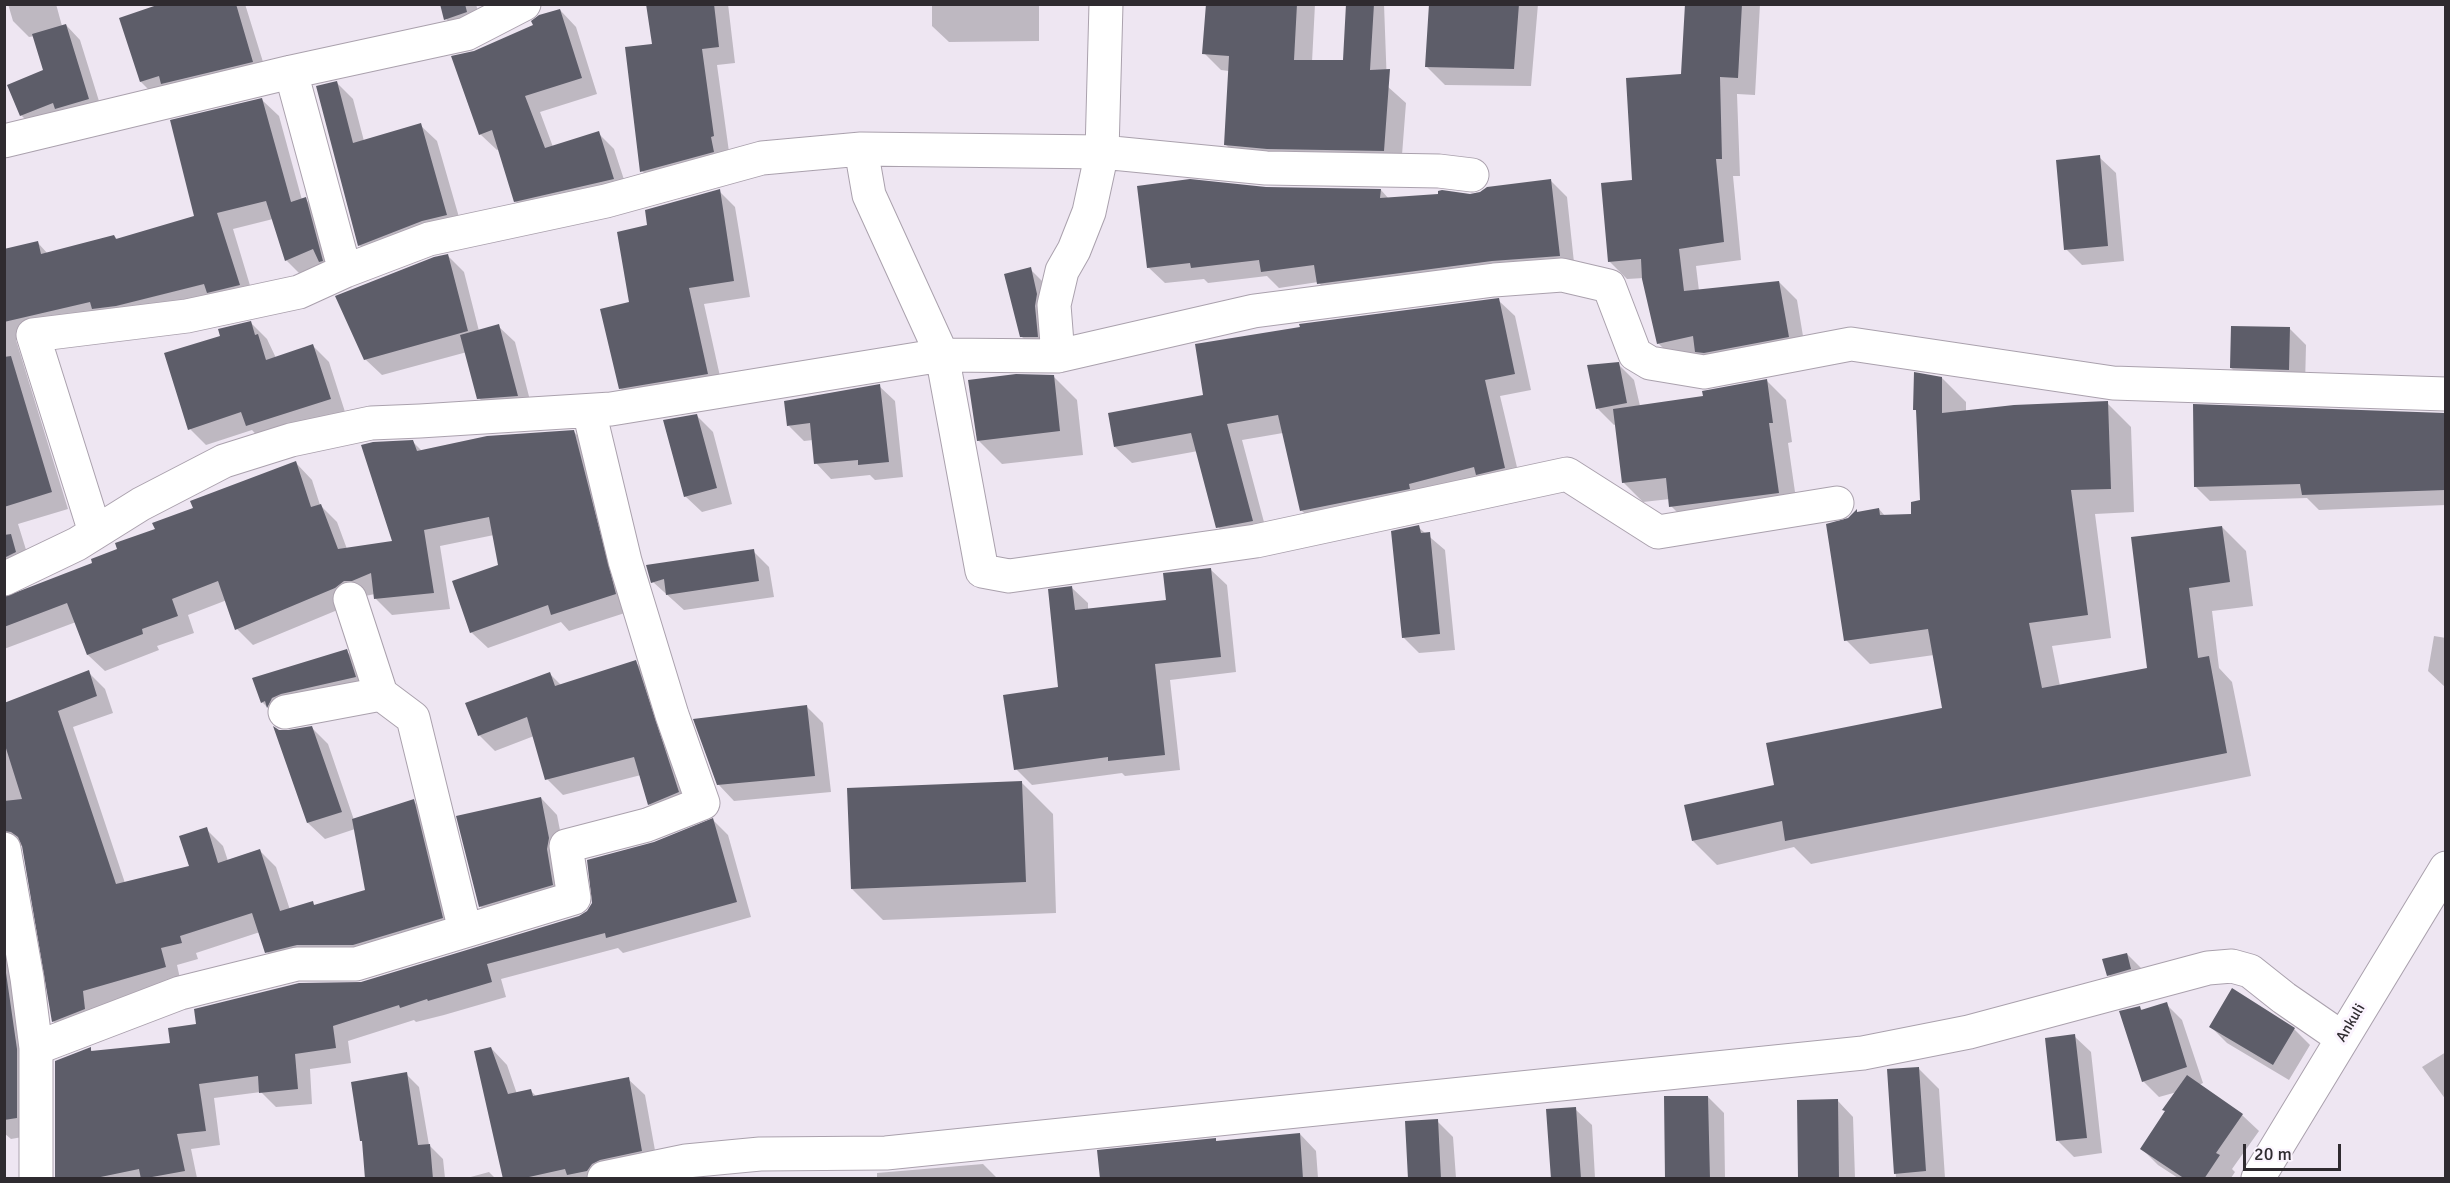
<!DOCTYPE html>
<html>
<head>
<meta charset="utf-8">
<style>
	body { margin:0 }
	#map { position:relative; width:2450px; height:1183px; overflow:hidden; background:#eee6f2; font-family:Signika,sans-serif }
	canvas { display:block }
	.frame { position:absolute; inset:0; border:6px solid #2f2b30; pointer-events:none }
	.scale { position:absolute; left:2243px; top:1144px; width:98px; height:27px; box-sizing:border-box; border:3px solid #2f2b30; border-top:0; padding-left:8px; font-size:18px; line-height:21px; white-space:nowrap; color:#2f2b30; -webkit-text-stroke:4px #fbf4fe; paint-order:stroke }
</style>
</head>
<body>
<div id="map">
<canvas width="2450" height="1183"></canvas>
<div class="frame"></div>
<div class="scale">20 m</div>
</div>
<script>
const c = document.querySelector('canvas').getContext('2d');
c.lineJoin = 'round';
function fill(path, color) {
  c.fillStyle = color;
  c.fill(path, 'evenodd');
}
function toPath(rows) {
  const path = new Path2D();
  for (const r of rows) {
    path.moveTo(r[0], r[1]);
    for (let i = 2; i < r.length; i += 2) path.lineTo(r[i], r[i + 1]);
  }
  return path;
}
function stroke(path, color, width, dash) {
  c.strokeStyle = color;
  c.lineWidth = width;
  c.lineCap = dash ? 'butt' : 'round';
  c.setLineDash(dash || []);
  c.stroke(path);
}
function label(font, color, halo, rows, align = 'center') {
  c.font = font + ' Signika,sans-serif';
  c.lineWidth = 6;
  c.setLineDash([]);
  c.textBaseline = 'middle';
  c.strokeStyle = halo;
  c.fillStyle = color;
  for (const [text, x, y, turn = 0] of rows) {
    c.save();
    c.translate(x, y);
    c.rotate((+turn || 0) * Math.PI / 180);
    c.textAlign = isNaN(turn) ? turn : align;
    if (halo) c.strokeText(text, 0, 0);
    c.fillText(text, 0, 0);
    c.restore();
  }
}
fill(toPath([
	[8,4,56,4,62,26,66,25,80,40,103,114,36,130,21,115,45,71,35,36,29,37,13,21],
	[165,4,245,4,268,78,157,98,141,82],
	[442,4,476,4,482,28,462,35,446,19],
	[648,4,728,4,735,63,717,65,729,152,658,188,642,171,654,45],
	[932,4,1039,4,1039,41,949,42,932,26],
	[1208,4,1315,4,1312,62,1344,62,1348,4,1384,4,1387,86,1406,103,1401,168,1243,162,1225,144,1229,71,1221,70,1204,53],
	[1431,4,1538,4,1531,86,1445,85,1427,67],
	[1686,4,1760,4,1755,95,1737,94,1740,176,1733,176,1741,260,1696,266,1699,291,1779,282,1797,300,1806,354,1676,361,1658,343,1644,278,1627,279,1609,261,1633,182,1683,76],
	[560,10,576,27,597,94,540,112,553,147,598,133,614,149,629,195,531,217,515,201,499,149,497,150,480,134,475,52,535,26],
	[337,83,353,99,364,141,420,125,437,141,463,231,375,262,359,245],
	[262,100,279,116,302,200,305,199,322,216,338,277,302,276,286,260,273,219,233,229,255,302,104,319,16,340,68,509,18,524,32,569,4,585,4,251,38,243,48,254,114,236,118,240,195,217],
	[2099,157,2116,173,2124,261,2082,265,2066,249],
	[1551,181,1567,197,1575,272,1335,299,1318,282,1279,288,1267,276,1208,283,1204,279,1165,283,1148,267,1265,188,1381,190,1389,199,1470,195],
	[719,191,735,207,750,297,704,304,723,390,636,404,620,388,631,303,649,227],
	[448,256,464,272,479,331,498,326,515,342,533,412,495,414,479,398,467,352,382,375,365,359],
	[1030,269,1046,285,1053,311,1038,353,1021,336],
	[1498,300,1515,316,1531,390,1500,396,1521,484,1318,526,1301,510,1283,433,1242,440,1268,537,1234,543,1218,527,1198,451,1132,463,1115,447,1205,396],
	[251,323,267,339,276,358,313,346,329,362,346,415,263,442,252,430,206,445,190,429,222,337],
	[2290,329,2306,345,2305,386,2248,384,2231,368],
	[1618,364,1634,380,1640,406,1705,397,1767,381,1786,400,1792,442,1788,443,1798,513,1691,526,1671,506,1670,499,1643,502,1623,482,1616,424,1614,425,1598,409],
	[1053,376,1077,400,1083,455,1002,464,978,440],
	[1942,378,1966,402,1966,412,2107,403,2131,427,2134,512,2095,514,2111,638,2052,646,2060,686,2149,669,2132,539,2222,527,2246,551,2253,606,2212,611,2219,668,2232,682,2251,776,1811,864,1794,847,1717,865,1693,841,1776,786,1943,709,1934,655,1870,664,1846,640,1849,519,1858,513,1879,509,1885,516,1912,515,1921,501,1918,413,1915,409],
	[879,386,895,401,903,477,875,480,870,475,831,479,816,463,813,440,804,441,789,426],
	[2195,406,2446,414,2446,505,2319,510,2307,498,2210,501,2195,486],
	[697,416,713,432,732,504,702,512,685,496],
	[574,432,590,448,631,611,569,631,561,622,488,648,471,632,499,566,494,535,440,546,450,609,392,615,376,599,375,594,360,597,352,604,253,645,237,629,227,600,188,615,194,633,157,646,159,650,105,671,88,655,76,622,4,649,4,599,94,564,194,509,296,463,312,480,320,505,337,522,347,549,394,542,413,442,422,451],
	[1418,527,1445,550,1455,650,1419,653,1403,637],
	[753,551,769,567,774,597,684,610,653,582],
	[1211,570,1227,585,1236,672,1170,680,1180,770,1125,776,1122,773,1032,785,1016,769,1059,689,1072,588,1088,603,1088,610,1168,601],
	[2434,636,2446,638,2446,688,2428,671],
	[346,651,363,667,371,693,278,718,262,702],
	[635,662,651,678,695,808,665,820,649,804,641,775,563,795,547,779,534,736,495,751,479,735,549,673,561,685],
	[88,672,105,689,113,713,73,727,125,883,190,867,206,829,223,846,228,861,260,851,276,867,290,910,312,903,316,906,367,891,355,829,325,839,308,823,276,730,279,731,312,728,328,744,354,820,413,801,430,817,458,934,283,968,267,952,260,932,196,953,198,959,177,965,181,983,69,1038,53,1021,30,843,4,852,4,705],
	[807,707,823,723,831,792,734,801,718,784],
	[1021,782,1053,814,1056,913,883,920,852,889],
	[541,798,557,815,565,856,568,901,496,923,480,906],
	[713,820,728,835,751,917,623,953,618,948,501,979,506,997,444,1015,416,1022,414,1020,348,1041,351,1063,310,1069,312,1104,276,1107,261,1092,214,1098,220,1145,191,1149,197,1178,56,1178,90,1049,94,1053,172,1044,197,1025,362,983,580,917,589,912,654,844],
	[4,909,34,1135,11,1139,4,1133],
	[2127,954,2143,970,2125,991,2109,975],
	[2166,1004,2182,1020,2203,1083,2199,1085,2242,1115,2259,1131,2232,1169,2235,1172,2231,1178,2178,1178,2158,1165,2142,1149,2177,1092,2159,1097,2143,1081,2139,1007,2143,1011],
	[2211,1027,2294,1029,2310,1045,2289,1080,2227,1043],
	[2074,1036,2091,1052,2102,1153,2074,1157,2058,1141],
	[491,1048,507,1065,517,1094,531,1091,537,1097,628,1079,645,1095,658,1167,610,1178,505,1178],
	[2446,1052,2446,1100,2422,1067],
	[1918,1068,1939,1089,1945,1178,1896,1178,1889,1070],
	[406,1074,419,1087,429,1145,443,1159,445,1178,367,1178,364,1143,362,1141],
	[1708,1097,1724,1113,1725,1178,1696,1178],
	[1837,1100,1853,1117,1855,1178,1800,1178],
	[1575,1109,1592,1125,1595,1178,1553,1178],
	[1437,1121,1453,1137,1456,1178,1409,1178],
	[1300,1134,1316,1151,1318,1178,1102,1178,1215,1140,1218,1142],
	[983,1164,997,1178,877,1178,877,1173],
	[489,1172,495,1178,467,1178]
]), '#0003');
fill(toPath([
	[160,4,236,4,253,62,161,84,159,76,140,82,119,18],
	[440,4,465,4,467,12,444,20],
	[646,4,714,4,719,47,702,49,714,136,711,137,714,152,640,172,625,47,652,44],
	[1206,4,1297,4,1294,60,1343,60,1346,4,1374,4,1370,70,1390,69,1384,151,1267,149,1224,145,1229,56,1202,54],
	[1429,4,1519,4,1514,69,1425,67],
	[1685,4,1742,4,1738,78,1720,77,1722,159,1716,159,1724,242,1679,249,1684,291,1779,281,1789,337,1704,353,1695,352,1693,336,1657,344,1642,279,1641,259,1608,262,1601,183,1632,180,1626,78,1681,74],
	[560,9,582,78,525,96,545,148,599,131,614,179,514,202,492,130,479,135,451,56,474,51,533,25,531,21,539,15],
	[66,24,89,99,55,109,53,103,20,116,7,85,43,70,32,34],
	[337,81,353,143,421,123,447,215,422,221,358,246,316,86],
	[262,98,291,202,306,197,323,261,319,262,313,249,285,261,266,201,217,213,240,285,207,293,204,284,116,306,92,309,90,302,4,322,4,249,38,241,41,254,114,235,116,239,194,216,170,120],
	[2100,155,2108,246,2064,250,2056,160],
	[1190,179,1266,187,1381,189,1380,198,1438,194,1438,191,1442,190,1470,194,1480,192,1487,187,1551,179,1560,256,1492,261,1317,284,1314,265,1261,272,1259,260,1191,268,1190,263,1147,268,1137,186],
	[720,189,734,281,689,288,708,374,619,389,600,309,629,302,617,232,647,225,645,210],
	[448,254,468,331,364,360,335,296,434,257],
	[1031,267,1037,294,1035,306,1038,337,1020,337,1004,274],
	[1499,298,1515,374,1485,380,1505,468,1476,475,1474,467,1409,484,1410,489,1300,511,1278,415,1227,424,1253,521,1216,528,1191,433,1114,447,1108,413,1203,395,1195,344,1300,327,1299,324],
	[251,321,255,335,258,334,266,360,313,344,331,399,246,426,241,412,188,430,164,353,220,336,218,329],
	[499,324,518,396,477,399,460,335],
	[2231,326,2290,327,2289,370,2230,368],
	[11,356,52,492,4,507,4,357],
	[1619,362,1627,403,1596,409,1587,365],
	[1914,372,1942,377,1942,413,2014,405,2108,401,2111,489,2071,490,2088,615,2029,623,2042,688,2147,668,2131,537,2222,526,2230,582,2189,588,2198,658,2209,656,2227,753,1785,841,1782,821,1692,841,1684,805,1774,785,1766,743,1942,708,1928,629,1844,641,1826,524,1848,518,1857,509,1857,512,1879,508,1880,515,1911,514,1911,502,1920,500,1916,410,1913,410],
	[1016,374,1054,375,1060,431,977,441,968,380],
	[1767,379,1773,423,1769,423,1779,493,1669,507,1666,478,1622,483,1613,409,1703,396,1702,391],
	[880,384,889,462,858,465,858,460,814,464,810,423,787,426,784,401],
	[2193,404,2445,413,2445,490,2302,495,2300,484,2194,487],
	[697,414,717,488,684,497,663,420],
	[574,430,616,594,551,615,548,605,470,633,452,581,498,565,489,517,424,530,434,593,374,599,371,573,352,581,344,581,335,588,235,630,218,581,172,599,178,616,142,629,143,634,87,655,67,603,4,627,4,597,92,563,91,559,117,549,115,543,155,529,152,523,193,508,190,501,296,461,311,507,321,504,338,549,392,541,361,445,373,442,413,440,417,451,487,436],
	[1419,525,1421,533,1430,532,1440,634,1402,638,1391,531],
	[11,534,16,552,4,558,4,535],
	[754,549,759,581,666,595,664,579,651,583,646,565],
	[1211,568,1221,657,1155,664,1165,755,1108,761,1108,757,1014,770,1003,695,1058,687,1048,589,1072,586,1075,610,1166,600,1163,573],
	[347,649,356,677,281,694,272,698,267,708,265,701,261,703,252,678],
	[636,660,679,792,648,805,634,757,545,780,527,717,478,736,465,703,550,672,555,686],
	[89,670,97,696,58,711,116,884,189,866,179,836,207,827,218,863,260,849,280,911,313,901,314,905,365,890,352,819,414,799,443,918,353,945,297,945,265,953,252,913,180,936,182,943,161,948,166,967,83,991,85,1009,52,1022,22,846,18,837,11,832,4,831,4,801,22,799,4,742,4,703],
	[807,705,815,776,717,785,693,719],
	[273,726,279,730,288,730,312,726,342,812,307,823],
	[1022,781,1026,882,851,889,847,788],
	[541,797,549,838,547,849,553,885,479,907,456,816],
	[713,818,737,902,606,938,605,933,487,964,492,982,428,1001,427,999,400,1008,399,1005,333,1026,336,1048,295,1054,298,1089,259,1093,258,1076,199,1084,206,1131,177,1134,185,1171,141,1179,139,1169,91,1179,55,1179,55,1061,91,1047,91,1051,170,1043,168,1028,196,1024,194,1009,299,983,361,982,579,916,587,911,592,903,587,860,654,842],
	[2127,953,2131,969,2107,976,2102,959],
	[4,959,17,1049,17,1118,4,1120],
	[2232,988,2295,1028,2273,1065,2209,1027],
	[2167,1002,2187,1067,2142,1082,2119,1011,2140,1006,2141,1010],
	[2075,1034,2087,1138,2056,1141,2045,1038],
	[491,1047,508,1094,531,1089,533,1096,629,1077,642,1151,600,1160,592,1164,587,1171,567,1175,565,1169,520,1179,503,1179,474,1051],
	[1919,1067,1926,1171,1894,1174,1887,1069],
	[407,1072,418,1145,430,1144,433,1179,365,1179,362,1141,360,1141,351,1082],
	[2187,1075,2243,1114,2216,1153,2220,1155,2204,1179,2185,1179,2140,1149,2165,1111,2162,1110],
	[1664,1096,1708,1096,1710,1179,1665,1179],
	[1838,1099,1839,1179,1798,1179,1797,1100],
	[1576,1107,1581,1179,1551,1179,1546,1109],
	[1438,1119,1441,1179,1408,1179,1405,1121],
	[1300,1133,1303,1179,1100,1179,1097,1150,1216,1138,1216,1141]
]), '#5d5d69');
const street = toPath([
	[291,72,345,271],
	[4,141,291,72,466,34,524,4],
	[861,149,869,195,942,355,982,571,1009,576,1256,541,1567,474,1658,532,1837,503],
	[1058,356,1054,305,1062,271,1074,250,1089,212,1102,152,1106,4],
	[95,532,33,335,187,316,299,292,345,271,429,239,606,201,762,158,861,149,1102,152,1266,168,1439,171,1472,175],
	[4,579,77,544,141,504,224,461,291,440,371,423,420,421,611,409,942,355,1058,356,1254,311,1494,280,1562,275,1609,286,1635,354,1650,363,1704,372,1851,344,2113,383,2446,394],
	[350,599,381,694,413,718,465,930],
	[285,712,381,694],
	[4,849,27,978,36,1048,36,1178],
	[36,1048,180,993,297,964,356,964,574,898,566,846,647,825,703,803,672,715,625,561,589,411],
	[604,1178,686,1161,760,1154,886,1153,1863,1053,1969,1032,2208,968,2232,966,2250,971,2284,998,2342,1038]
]);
const secondary = toPath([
	[2258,1178,2446,868]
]);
stroke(street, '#aaa1ad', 35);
stroke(secondary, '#aaa1ad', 35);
stroke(street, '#fff', 33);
stroke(secondary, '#fff', 33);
label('15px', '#2f2b30', '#fbf4fe', [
	["Ankuli",2351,1023,-59]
]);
</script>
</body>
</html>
